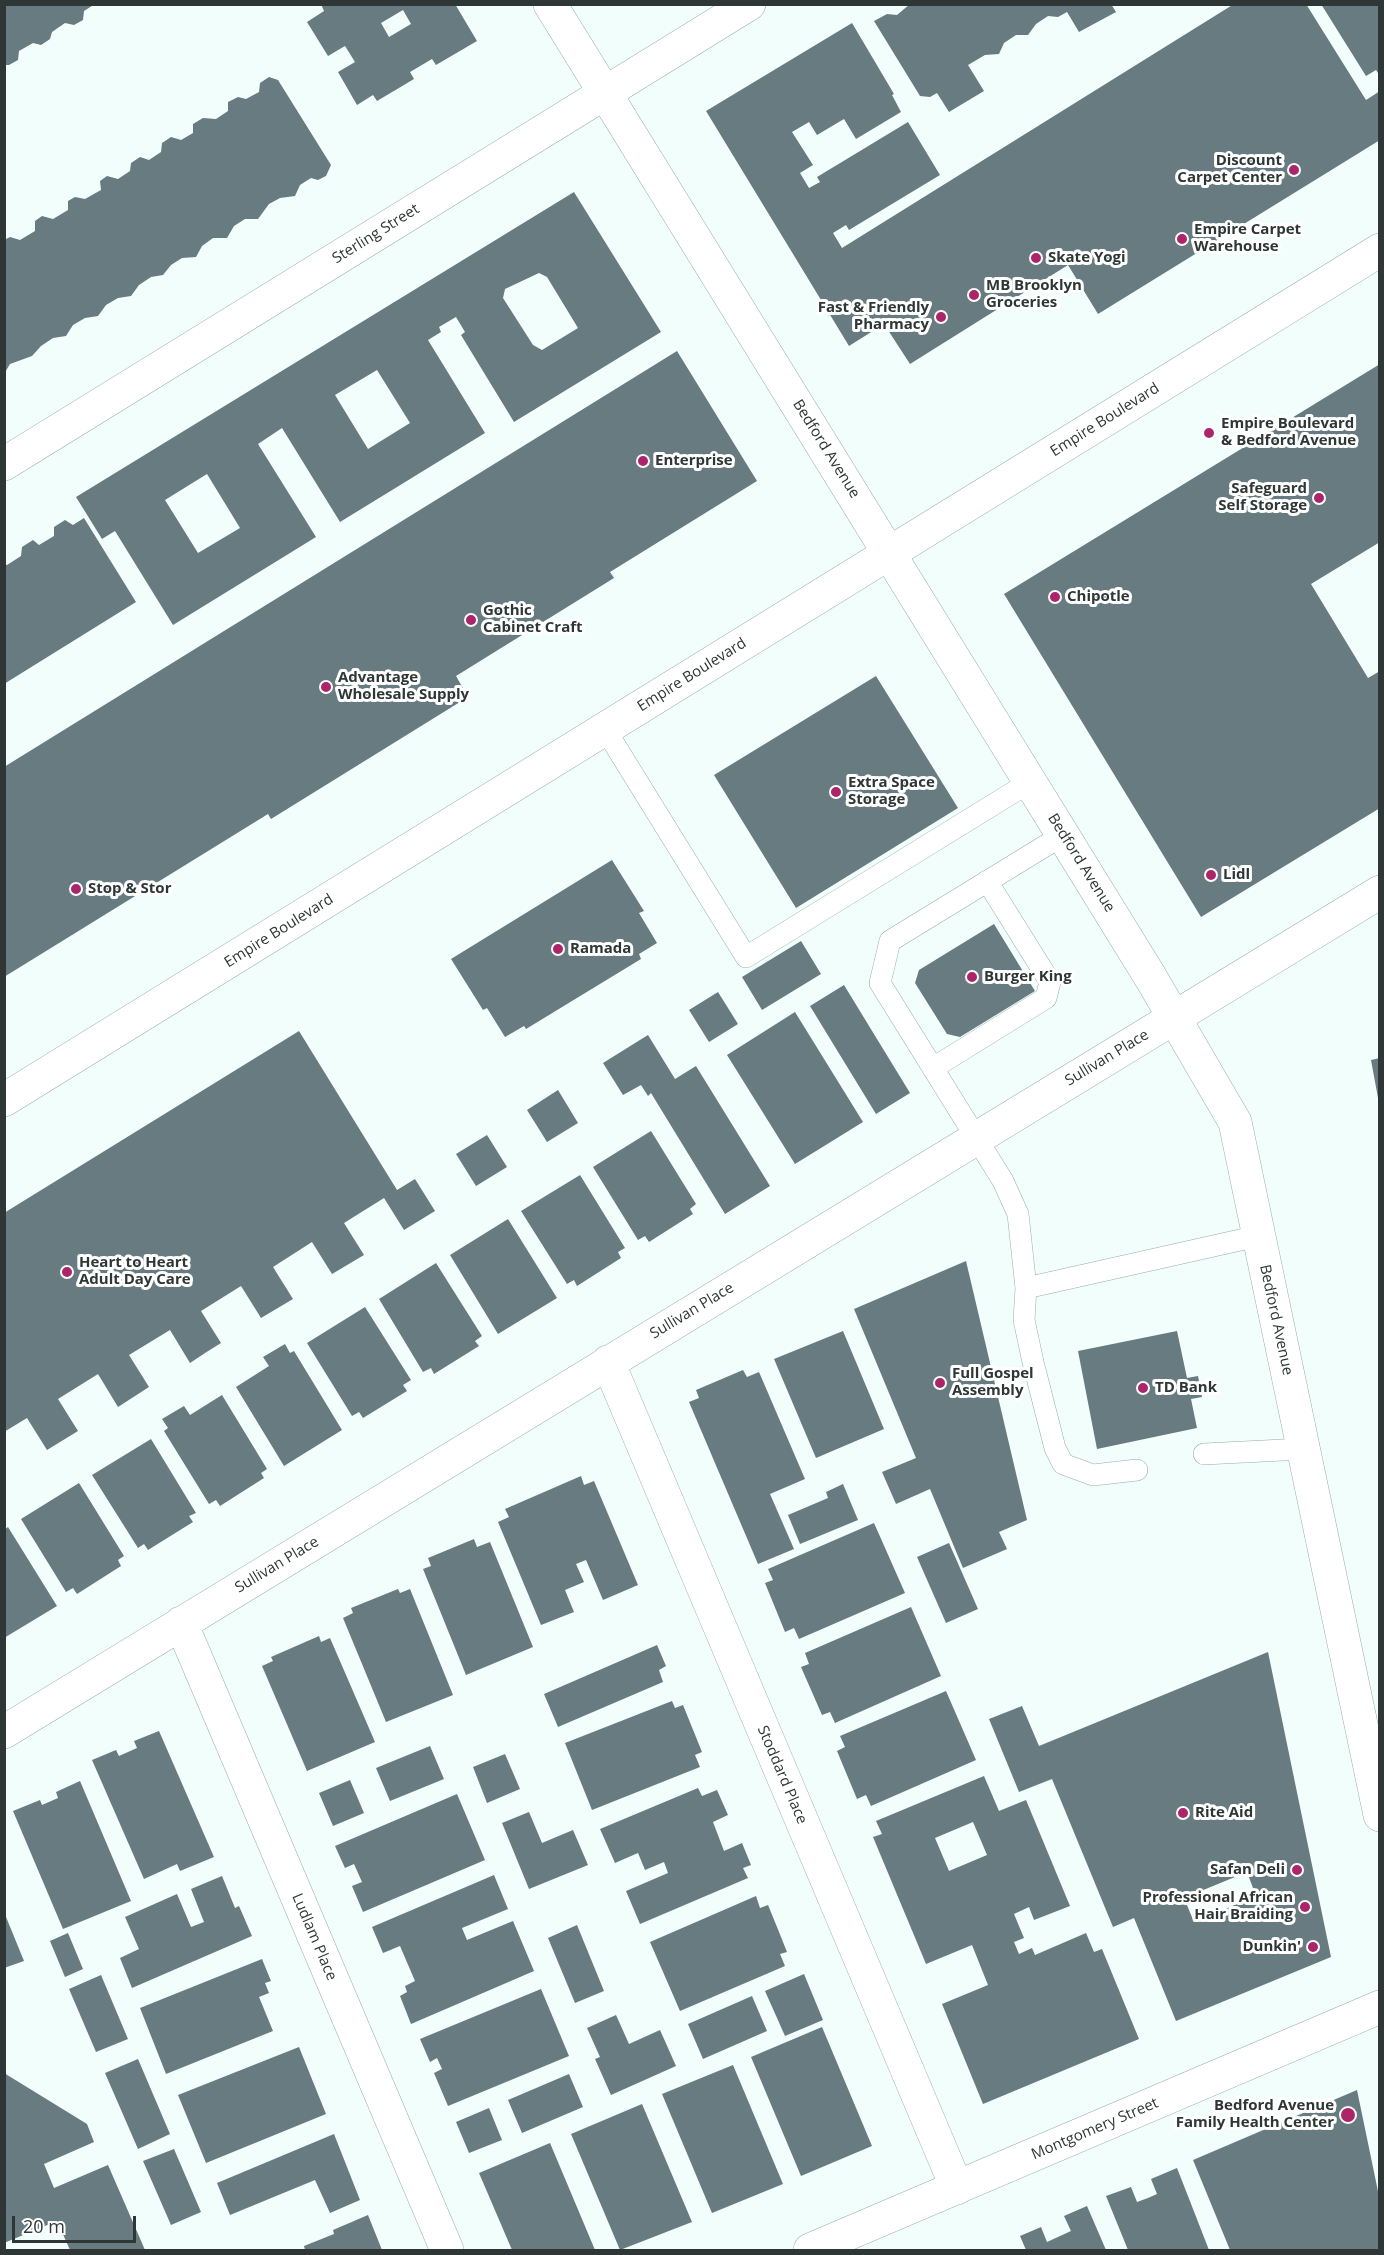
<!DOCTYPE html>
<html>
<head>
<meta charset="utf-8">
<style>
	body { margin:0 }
	#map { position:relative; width:1384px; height:2255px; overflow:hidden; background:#f1fefb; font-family:"Open Sans",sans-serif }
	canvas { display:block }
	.frame { position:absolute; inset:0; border:6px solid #2e3735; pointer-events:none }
	.scale { position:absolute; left:12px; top:2216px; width:124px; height:27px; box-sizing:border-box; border:3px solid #2e3735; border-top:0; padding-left:8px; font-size:18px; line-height:21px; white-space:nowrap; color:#2e3735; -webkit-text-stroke:4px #fff; paint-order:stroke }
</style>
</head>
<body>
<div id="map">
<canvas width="1384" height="2255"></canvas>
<div class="frame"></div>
<div class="scale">20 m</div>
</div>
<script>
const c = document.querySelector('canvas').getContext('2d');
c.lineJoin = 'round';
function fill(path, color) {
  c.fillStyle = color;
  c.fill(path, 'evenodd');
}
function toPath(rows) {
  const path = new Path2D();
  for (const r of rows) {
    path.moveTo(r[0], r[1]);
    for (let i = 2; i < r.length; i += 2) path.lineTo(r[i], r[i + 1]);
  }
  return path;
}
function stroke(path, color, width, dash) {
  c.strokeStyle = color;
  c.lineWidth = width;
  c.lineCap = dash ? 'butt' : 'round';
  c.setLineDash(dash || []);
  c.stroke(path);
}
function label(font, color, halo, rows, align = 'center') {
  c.font = font + ' "Open Sans",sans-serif';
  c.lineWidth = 6;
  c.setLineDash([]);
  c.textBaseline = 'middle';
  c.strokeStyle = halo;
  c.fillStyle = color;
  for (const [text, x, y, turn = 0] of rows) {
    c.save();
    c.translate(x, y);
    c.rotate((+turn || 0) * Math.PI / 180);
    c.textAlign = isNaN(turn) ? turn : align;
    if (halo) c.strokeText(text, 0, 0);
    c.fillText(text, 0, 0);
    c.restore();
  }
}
fill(toPath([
	[4,4,95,4,84,11,83,20,74,25,65,23,52,32,50,39,41,45,33,43,19,51,18,60,9,65,4,65],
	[321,4,455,4,477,41,436,65,432,59,410,72,414,79,377,101,373,95,357,105,338,72,355,62,345,46,328,56,307,22,324,11],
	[403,10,411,24,389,37,381,23],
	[910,4,1111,4,1116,12,1079,32,1067,12,1058,17,1048,16,1036,24,1028,35,1016,35,1004,43,999,54,985,55,968,65,984,91,949,112,937,93,930,97,920,96,874,21,887,14,897,15],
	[1234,4,1306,4,1366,100,1380,91,1380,140,1098,314,1068,265,910,364,884,324,849,346,706,111,852,23,894,94,892,95,901,112,856,139,844,119,817,135,809,122,792,132,813,165,800,173,809,188,820,182,817,177,908,122,940,175,849,230,846,225,833,233,842,248],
	[1321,4,1380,4,1380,76,1376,70,1366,76],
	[269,77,278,80,331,165,326,176,318,180,311,178,300,185,295,196,280,198,269,204,258,219,245,219,234,226,227,238,213,238,202,246,196,257,182,258,171,265,163,275,151,277,139,285,131,296,118,298,106,305,98,316,85,318,73,325,66,336,53,338,41,346,32,356,10,364,4,374,4,240,10,237,20,240,35,231,35,221,42,216,53,219,68,210,68,201,75,197,85,199,101,190,100,181,107,176,118,179,130,171,131,163,140,157,149,160,161,152,162,143,171,137,181,140,193,133,193,124,203,118,216,119,228,111,228,102,238,97,246,99,259,92,260,83],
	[574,192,661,332,514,422,461,335,465,332,456,317,439,327,441,332,428,340,485,433,340,522,282,428,258,444,316,537,173,625,115,531,102,539,76,497],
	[539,273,547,277,578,328,542,350,533,345,503,298,505,289],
	[377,370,410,423,368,449,335,395],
	[207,474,240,528,198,553,165,500],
	[677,351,757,481,610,572,614,578,456,676,468,697,271,819,268,814,4,977,4,767],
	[1380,364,1380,542,1311,584,1368,678,1380,671,1380,808,1201,917,1004,594],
	[84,518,136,602,4,684,4,564,7,565,21,556,22,547,33,540,39,545,54,536,54,527,65,520,73,525],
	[876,676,958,808,796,908,714,775],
	[612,860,644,911,639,913,657,943,639,954,641,959,526,1029,524,1026,505,1037,487,1008,483,1010,451,959],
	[994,924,1035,991,960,1037,947,1034,915,983,919,970],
	[801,941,821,974,762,1010,742,977],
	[844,985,910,1093,876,1114,810,1006],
	[718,992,738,1024,709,1042,689,1010],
	[795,1012,863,1122,795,1164,727,1055],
	[299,1031,397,1190,415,1179,435,1211,404,1230,384,1198,344,1223,364,1255,332,1274,312,1242,273,1267,293,1299,261,1318,241,1286,201,1311,221,1343,205,1353,190,1363,170,1330,129,1355,149,1387,118,1407,98,1374,58,1399,78,1431,47,1450,27,1418,4,1432,4,1213],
	[648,1035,675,1079,696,1066,770,1186,725,1214,651,1093,648,1096,641,1085,623,1095,603,1063],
	[1380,1058,1380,1098,1378,1098,1371,1060],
	[558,1090,578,1123,547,1142,527,1110],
	[651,1131,696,1204,690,1209,693,1214,649,1242,645,1236,638,1240,593,1167],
	[487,1135,507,1167,476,1186,456,1154],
	[580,1175,625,1248,618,1252,621,1258,577,1286,574,1280,567,1284,521,1211],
	[508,1219,557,1298,498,1334,450,1255],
	[966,1261,1027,1520,999,1532,1007,1549,963,1568,930,1489,896,1504,882,1472,916,1458,854,1309],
	[436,1263,482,1336,475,1341,479,1346,434,1374,431,1368,423,1372,379,1299],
	[365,1307,411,1380,403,1385,407,1391,363,1418,359,1412,352,1416,307,1343],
	[843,1331,884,1429,816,1458,774,1359],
	[1177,1331,1187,1378,1198,1376,1202,1397,1191,1399,1197,1428,1097,1449,1078,1351],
	[285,1344,290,1353,294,1351,342,1430,284,1466,236,1387,269,1366,263,1357],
	[743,1370,747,1377,759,1372,805,1479,770,1494,794,1549,758,1564,689,1402,699,1398,696,1390],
	[222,1395,267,1469,261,1473,264,1478,220,1506,216,1500,209,1504,164,1431,168,1428,162,1419,184,1406,190,1415],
	[151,1439,196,1513,189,1516,193,1522,148,1550,144,1544,138,1548,92,1475],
	[581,1476,584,1485,594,1481,638,1585,603,1600,586,1560,576,1564,584,1582,565,1590,574,1612,541,1625,498,1522,509,1517,505,1509],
	[79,1483,124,1556,118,1560,121,1566,77,1594,73,1588,66,1592,21,1519],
	[843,1484,858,1520,800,1544,788,1515,828,1498,826,1492],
	[874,1523,905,1593,799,1639,794,1628,785,1632,765,1583,773,1580,768,1569],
	[8,1527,57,1606,4,1638,4,1530],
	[474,1539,477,1547,490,1542,533,1647,466,1675,423,1569,431,1566,428,1558],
	[949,1543,978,1609,946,1623,917,1557],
	[398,1589,400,1593,410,1589,453,1695,386,1722,343,1618,353,1613,351,1608],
	[911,1607,941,1676,835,1723,830,1712,822,1715,801,1667,809,1664,805,1653],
	[319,1636,321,1642,330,1638,375,1742,307,1771,262,1666,273,1661,271,1657],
	[657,1645,666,1666,659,1670,663,1682,558,1727,544,1694],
	[1268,1652,1331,1957,1176,2021,1134,1918,1113,1927,1052,1779,1019,1792,989,1719,1022,1706,1039,1746],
	[1247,1872,1256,1896,1194,1922,1184,1898],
	[946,1691,976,1760,871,1806,866,1795,857,1799,837,1751,845,1747,840,1736],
	[672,1701,675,1708,683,1705,702,1752,695,1755,700,1767,592,1810,565,1743],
	[159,1731,214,1857,180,1871,177,1864,144,1879,92,1760,116,1750,119,1756,137,1748,134,1741],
	[430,1746,444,1779,390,1801,376,1768],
	[505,1754,520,1789,487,1803,473,1767],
	[984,1776,999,1811,1026,1800,1070,1906,1034,1920,1029,1907,1014,1914,1024,1938,1014,1942,1019,1954,1032,1948,1035,1955,1086,1933,1094,1952,1102,1949,1139,2039,983,2104,942,2004,988,1985,972,1945,926,1964,873,1837,882,1834,876,1821],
	[973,1822,987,1855,949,1871,935,1838],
	[350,1780,364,1813,333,1826,319,1793],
	[80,1781,131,1901,63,1929,13,1811,40,1800,42,1805,58,1798,56,1792],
	[698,1788,702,1796,717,1790,728,1815,713,1822,724,1851,742,1843,751,1865,743,1868,748,1878,640,1924,626,1891,668,1873,664,1862,645,1870,638,1853,615,1863,600,1829],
	[457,1794,485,1860,363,1912,352,1886,362,1882,354,1864,345,1868,335,1846],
	[529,1812,542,1843,573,1830,588,1865,529,1889,502,1823],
	[494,1875,508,1909,462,1928,467,1940,513,1921,534,1971,411,2024,400,1996,407,1992,405,1986,415,1981,400,1946,383,1953,372,1927],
	[222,1876,235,1908,239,1906,252,1936,132,1988,120,1958,139,1949,125,1917,177,1894,191,1927,204,1922,191,1889],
	[756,1896,760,1908,768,1905,777,1927,787,1952,780,1954,785,1966,680,2011,650,1942],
	[4,1912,24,1961,4,1968],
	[577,1925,604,1991,575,2003,548,1938],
	[68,1933,83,1969,65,1977,50,1941],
	[262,1959,271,1981,265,1983,269,1993,259,1997,273,2031,166,2074,140,2008],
	[804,1974,823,2020,785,2036,765,1991],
	[101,1975,128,2039,96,2052,69,1989],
	[541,1989,569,2056,448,2106,434,2073,442,2069,437,2058,430,2062,420,2039],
	[752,1996,767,2031,703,2059,688,2024],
	[616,2015,629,2044,660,2030,676,2066,611,2095,595,2059,600,2057,587,2028],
	[822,2027,872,2146,801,2176,751,2057],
	[299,2047,326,2114,206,2163,178,2095],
	[138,2059,170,2134,138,2149,105,2073],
	[733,2065,783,2184,712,2213,662,2094],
	[4,2073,87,2124,94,2142,44,2164,54,2188,108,2165,145,2250,70,2250,57,2221,4,2243],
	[569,2074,583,2107,522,2133,508,2100],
	[1357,2090,1380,2201,1380,2250,1230,2250,1193,2160],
	[642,2104,692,2222,620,2250,571,2134],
	[489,2108,502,2140,469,2153,456,2122],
	[334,2134,360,2200,330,2213,315,2180,230,2215,217,2183],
	[550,2143,595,2250,512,2250,479,2173],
	[174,2149,201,2212,171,2225,143,2161],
	[1177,2168,1209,2250,1128,2250,1106,2196,1131,2187,1137,2202,1148,2198,1157,2194,1151,2179],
	[1087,2206,1106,2250,1026,2250,1020,2236,1041,2227,1047,2242,1071,2231,1064,2216],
	[368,2215,382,2250,305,2250,304,2246,334,2234,333,2230]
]), '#677b80');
const lane = toPath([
	[605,729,746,957,1030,782],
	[1063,835,890,941,880,983,1003,1181,1018,1214,1026,1288,1258,1236],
	[933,1068,1046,998,1050,982,987,881],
	[1026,1288,1024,1320,1033,1362,1055,1448,1063,1464,1093,1475,1137,1470],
	[1204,1454,1303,1449]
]);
const street = toPath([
	[4,464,749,4],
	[608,1362,957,2188],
	[181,1623,447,2250],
	[4,1732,1380,892],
	[810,2250,1380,2007]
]);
const secondary = toPath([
	[550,4,1151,978,1235,1122,1380,1815],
	[4,1100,1380,250]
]);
stroke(lane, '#97ada8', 22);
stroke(street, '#97ada8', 34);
stroke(secondary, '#97ada8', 34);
stroke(lane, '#fff', 21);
stroke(street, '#fff', 33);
stroke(secondary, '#fff', 33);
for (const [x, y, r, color] of [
	[1294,170,6,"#ac2469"],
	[1182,239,6,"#ac2469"],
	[1036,258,6,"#ac2469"],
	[974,295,6,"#ac2469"],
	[941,317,6,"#ac2469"],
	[1209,433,6,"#ac2469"],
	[643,461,6,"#ac2469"],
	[1319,498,6,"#ac2469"],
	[1055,597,6,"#ac2469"],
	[471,620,6,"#ac2469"],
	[326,687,6,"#ac2469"],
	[836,792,6,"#ac2469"],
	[1211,875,6,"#ac2469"],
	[76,889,6,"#ac2469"],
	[558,949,6,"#ac2469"],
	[972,977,6,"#ac2469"],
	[67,1272,6,"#ac2469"],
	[940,1383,6,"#ac2469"],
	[1143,1388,6,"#ac2469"],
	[1183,1813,6,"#ac2469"],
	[1297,1870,6,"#ac2469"],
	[1305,1907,6,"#ac2469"],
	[1313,1947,6,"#ac2469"],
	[1348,2115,8,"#ac2469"]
]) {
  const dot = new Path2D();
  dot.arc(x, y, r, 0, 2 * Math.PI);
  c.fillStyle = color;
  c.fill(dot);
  stroke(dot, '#fff', 2);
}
label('bold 15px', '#2e3735', '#fff', [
	["Discount",1282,161,"right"],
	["Carpet Center",1282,178,"right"],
	["Empire Carpet",1194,230],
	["Warehouse",1194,247],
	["Skate Yogi",1048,258],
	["MB Brooklyn",986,286],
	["Groceries",986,303],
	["Fast & Friendly",929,308,"right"],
	["Pharmacy",929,325,"right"],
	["Empire Boulevard",1221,424],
	["& Bedford Avenue",1221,441],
	["Enterprise",655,461],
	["Safeguard",1307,489,"right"],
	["Self Storage",1307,506,"right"],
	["Chipotle",1067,597],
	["Gothic",483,611],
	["Cabinet Craft",483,628],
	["Advantage",338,678],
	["Wholesale Supply",338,695],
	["Extra Space",848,783],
	["Storage",848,800],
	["Lidl",1223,875],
	["Stop & Stor",88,889],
	["Ramada",570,949],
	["Burger King",984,977],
	["Heart to Heart",79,1263],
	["Adult Day Care",79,1280],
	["Full Gospel",952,1374],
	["Assembly",952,1391],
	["TD Bank",1155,1388],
	["Rite Aid",1195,1813],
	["Safan Deli",1285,1870,"right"],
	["Professional African",1293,1898,"right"],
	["Hair Braiding",1293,1915,"right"],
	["Dunkin'",1301,1947,"right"],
	["Bedford Avenue",1334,2106,"right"],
	["Family Health Center",1334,2123,"right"]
], 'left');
label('15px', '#2e3735', '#fff', [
	["Sterling Street",376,234,-32],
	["Empire Boulevard",1105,420,-32],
	["Bedford Avenue",826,449,58],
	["Empire Boulevard",692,675,-32],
	["Bedford Avenue",1081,863,58],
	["Empire Boulevard",279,931,-32],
	["Sullivan Place",1107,1058,-31],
	["Sullivan Place",692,1311,-31],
	["Bedford Avenue",1276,1320,78],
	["Sullivan Place",277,1565,-31],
	["Stoddard Place",782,1775,67],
	["Ludlam Place",314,1937,67],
	["Montgomery Street",1095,2129,-23]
]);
</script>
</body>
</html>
